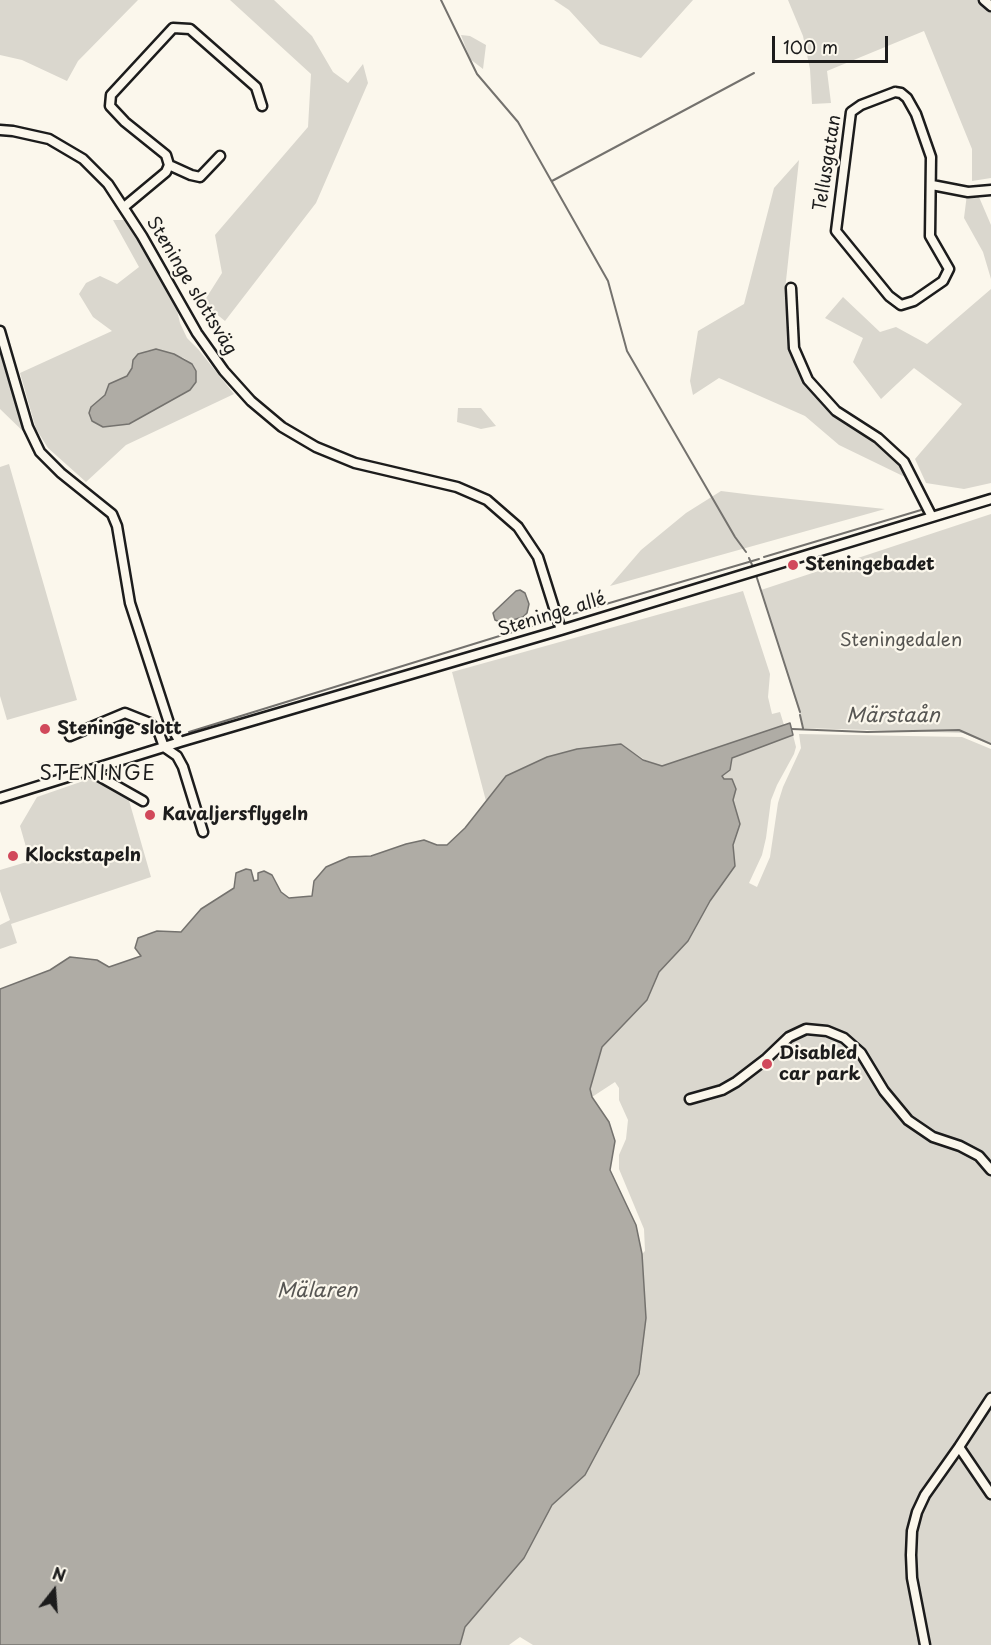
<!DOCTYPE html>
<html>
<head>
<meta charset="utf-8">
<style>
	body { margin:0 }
	#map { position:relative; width:991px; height:1645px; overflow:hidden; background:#fbf7ec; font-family:"Playpen Sans",sans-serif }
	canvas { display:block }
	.north { position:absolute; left:24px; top:1561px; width:60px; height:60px; -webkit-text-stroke:4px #fbf7ec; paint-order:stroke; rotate:17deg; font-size:16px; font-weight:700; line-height:24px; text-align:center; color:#1c1c1c }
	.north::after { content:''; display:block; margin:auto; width:21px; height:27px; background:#1c1c1c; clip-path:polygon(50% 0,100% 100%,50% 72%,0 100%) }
	.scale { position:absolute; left:772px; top:36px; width:116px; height:27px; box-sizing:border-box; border:3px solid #1c1c1c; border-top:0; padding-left:8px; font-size:18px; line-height:21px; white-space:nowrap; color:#1c1c1c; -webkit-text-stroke:4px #fbf7ec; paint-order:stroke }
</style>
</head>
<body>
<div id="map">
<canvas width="991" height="1645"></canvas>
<div class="north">N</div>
<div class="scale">100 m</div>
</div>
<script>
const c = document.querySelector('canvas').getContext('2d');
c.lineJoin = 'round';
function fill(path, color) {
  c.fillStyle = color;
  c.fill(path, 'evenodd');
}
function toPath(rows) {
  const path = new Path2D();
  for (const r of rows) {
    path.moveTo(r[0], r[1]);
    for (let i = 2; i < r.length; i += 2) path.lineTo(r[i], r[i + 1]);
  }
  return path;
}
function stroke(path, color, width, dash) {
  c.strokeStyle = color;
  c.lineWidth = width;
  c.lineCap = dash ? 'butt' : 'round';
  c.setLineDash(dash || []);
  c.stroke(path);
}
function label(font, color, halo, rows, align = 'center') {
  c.font = font + ' "Playpen Sans",sans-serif';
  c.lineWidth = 4.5;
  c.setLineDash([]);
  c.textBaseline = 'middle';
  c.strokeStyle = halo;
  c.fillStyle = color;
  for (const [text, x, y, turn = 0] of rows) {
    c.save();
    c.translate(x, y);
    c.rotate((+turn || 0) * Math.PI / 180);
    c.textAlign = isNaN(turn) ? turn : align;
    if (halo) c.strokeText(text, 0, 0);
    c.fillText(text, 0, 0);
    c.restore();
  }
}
fill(toPath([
	[0,0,138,0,78,61,67,81,22,60,0,55],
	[230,0,274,0,312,36,333,72,348,83,363,64,368,83,316,203,225,321,203,303,222,273,215,235,308,127,311,74],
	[554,0,693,0,641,58,600,44,569,10],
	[788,0,977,0,991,13,991,178,972,181,972,149,924,31,827,71,831,103,812,104,810,69,803,36],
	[461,35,470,36,486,45,483,69,470,59],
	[799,160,785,290,790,350,804,383,833,415,875,442,901,465,905,477,839,445,805,416,719,378,693,395,690,381,698,331,744,304,774,188],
	[967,194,979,197,991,225,991,279,983,252,964,218],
	[113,220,127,220,177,310,180,323,187,338,198,349,234,394,126,445,86,482,48,448,36,429,20,373,112,331,93,317,79,294,86,283,100,276,117,284,139,267],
	[156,349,184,358,192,364,196,371,91,407,127,376,146,351],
	[991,289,991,483,964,489,926,483,915,459,962,404,914,368,881,399,853,362,863,338,825,318,843,297,880,332,896,327,927,344],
	[0,341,30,438,0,409],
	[458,408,481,408,496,426,481,429,457,422],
	[9,464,77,700,7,720,0,696,0,467],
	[721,491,753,495,885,509,610,586,641,550,686,513],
	[991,514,991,745,963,733,804,728,761,590],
	[743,591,770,674,768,697,772,714,780,712,784,725,662,766,645,760,621,744,506,776,486,801,452,672],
	[799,734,962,737,991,749,991,1645,533,1645,520,1637,509,1645,460,1645,464,1627,524,1558,552,1505,585,1475,646,1318,642,1254,645,1251,644,1229,619,1169,619,1155,626,1139,628,1120,619,1100,619,1088,615,1082,592,1097,590,1089,602,1047,647,1000,659,972,688,941,710,901,735,866,733,845,740,824,733,800,722,775,732,758,793,735,796,747,794,754,777,785,771,800,766,838,762,855,749,883,757,887,770,857,778,803,783,787,801,748],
	[92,778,128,797,151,877,11,924,17,943,0,949,0,925,10,920,0,891,0,870,30,861,20,826,37,797]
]), '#dad7ce');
const water = toPath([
	[156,349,174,354,192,364,196,371,196,382,190,390,129,424,103,427,92,421,89,413,91,407,105,395,109,384,127,376,132,368,133,360,138,354,156,349],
	[520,590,525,593,529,604,527,613,523,617,513,620,500,622,495,620,493,613,497,609,516,591,520,590],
	[790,723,793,735,732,758,730,770,722,776,724,779,732,779,736,789,733,800,740,824,733,845,735,866,710,901,688,941,659,972,647,1000,602,1047,590,1089,592,1097,609,1122,615,1141,610,1170,636,1225,642,1254,646,1318,639,1374,585,1475,552,1505,524,1558,465,1627,460,1645,0,1645,0,989,50,970,70,957,97,960,109,967,141,956,135,948,138,938,157,931,181,932,201,909,234,888,236,873,246,869,251,870,254,881,258,880,258,873,264,871,272,875,281,892,289,898,312,896,314,881,326,867,349,857,371,856,406,844,424,840,437,845,447,845,465,828,506,776,547,757,577,749,621,744,643,760,662,766,790,723]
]);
fill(water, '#afaca5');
stroke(water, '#74726e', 1.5);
stroke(toPath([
	[441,0,477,74,518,122,608,281,627,351,735,537,746,552],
	[552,181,754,73],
	[764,557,921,510],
	[749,558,753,567],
	[756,575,800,712],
	[572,614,759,559],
	[800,715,803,728],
	[792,729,867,732,959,730,991,744],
	[189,732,548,621]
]), '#74726e', 2);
const minor = toPath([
	[984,0,991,6],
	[895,92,901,93,907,98,916,114,931,157,930,236,949,269,943,281,914,301,901,305,889,296,836,231,851,112,861,105,895,92],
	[0,130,13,131,49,139,83,159,108,184,142,236,197,333,224,371,251,401,282,427,316,447,355,463,457,487,487,500,518,527,538,557,561,630],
	[169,165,191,175,200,177,220,156],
	[932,185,968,192,991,190],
	[124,207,166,172,169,165,166,155,125,122,110,106,111,95,173,28,190,29,256,87,262,106],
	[791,288,794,348,808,380,836,411,878,438,904,462,932,517],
	[0,331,28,427,40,452,61,473,112,514,117,526,130,603,169,723,180,742,561,630,991,499],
	[70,736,125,713,150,723,159,733,164,747,177,756,183,767,203,832],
	[90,771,143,801],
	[0,798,180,742],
	[690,1099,722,1090,736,1082,766,1059,789,1037,806,1029,827,1031,844,1038,861,1053,884,1091,908,1120,933,1137,960,1146,979,1156,991,1170],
	[959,1447,991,1494],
	[925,1645,912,1578,911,1555,912,1531,917,1512,925,1495,959,1447,991,1398]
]);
stroke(minor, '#1c1c1c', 13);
stroke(minor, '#fbf7ec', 8);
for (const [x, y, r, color] of [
	[793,565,6,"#d1495b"],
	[45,729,6,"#d1495b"],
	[150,815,6,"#d1495b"],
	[13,856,6,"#d1495b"],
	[767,1064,6,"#d1495b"]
]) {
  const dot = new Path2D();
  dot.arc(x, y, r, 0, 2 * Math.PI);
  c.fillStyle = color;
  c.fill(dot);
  stroke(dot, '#fbf7ec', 2);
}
label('18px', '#1c1c1c', '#fbf7ec', [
	["Tellusgatan",828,163,-81],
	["Steninge slottsväg",191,286,59],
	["Steninge allé",552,615,-17]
]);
label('bold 18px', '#1c1c1c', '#fbf7ec', [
	["Steningebadet",805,565],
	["Steninge slott",57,729],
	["Kavaljersflygeln",162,815],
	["Klockstapeln",25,856],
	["Disabled",779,1054],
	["car park",779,1075]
], 'left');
label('18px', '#555451', '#fbf7ec', [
	["Steningedalen",901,641]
]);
label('italic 20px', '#575653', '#fbf7ec', [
	["Märstaån",893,716],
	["Mälaren",317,1291]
]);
c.letterSpacing = '1.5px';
label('20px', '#1c1c1c', '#fbf7ec', [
	["STENINGE",98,774]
]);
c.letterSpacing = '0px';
</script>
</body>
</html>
